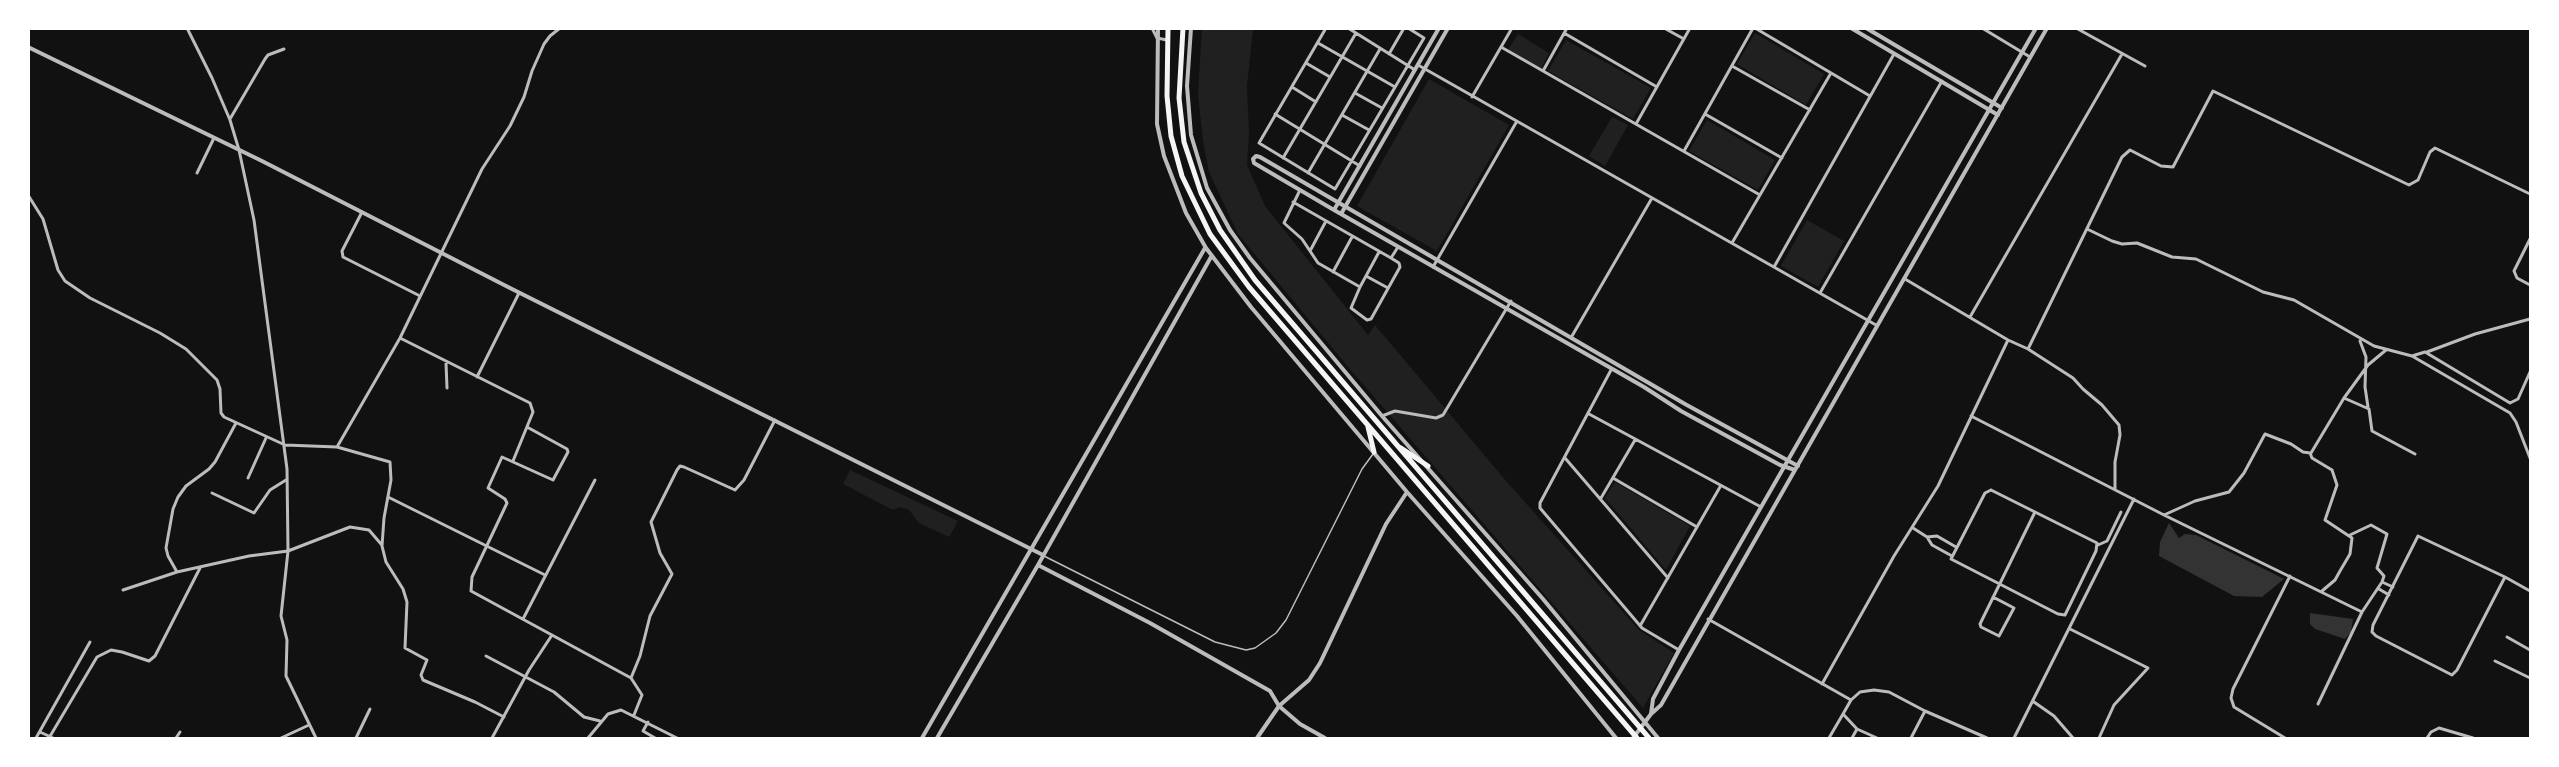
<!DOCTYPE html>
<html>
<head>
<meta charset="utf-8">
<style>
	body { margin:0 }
	#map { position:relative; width:2559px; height:767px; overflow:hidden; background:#111; font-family:Manrope,sans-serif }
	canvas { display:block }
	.frame { position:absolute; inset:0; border:30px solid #fff; pointer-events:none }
</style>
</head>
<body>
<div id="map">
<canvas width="2559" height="767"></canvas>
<div class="frame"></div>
</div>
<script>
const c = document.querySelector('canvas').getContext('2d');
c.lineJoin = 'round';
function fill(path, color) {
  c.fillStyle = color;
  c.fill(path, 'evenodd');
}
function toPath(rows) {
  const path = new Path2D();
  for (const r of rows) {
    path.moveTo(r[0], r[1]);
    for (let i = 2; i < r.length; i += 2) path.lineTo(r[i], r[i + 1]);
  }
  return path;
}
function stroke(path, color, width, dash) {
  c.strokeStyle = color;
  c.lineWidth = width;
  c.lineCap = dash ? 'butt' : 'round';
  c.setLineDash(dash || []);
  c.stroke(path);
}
fill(toPath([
	[1202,29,1253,29,1247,86,1249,135,1247,165,1265,206,1368,335,1375,325,1507,482,1639,630,1674,653,1643,708,1349,368,1238,234,1209,172,1203,141,1198,94],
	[1755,33,1824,74,1806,105,1737,64],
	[1518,34,1549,53,1541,69,1508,50],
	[1566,40,1651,88,1633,119,1548,71],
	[1429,79,1509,125,1437,251,1357,206],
	[1612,117,1628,125,1605,166,1589,156],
	[1707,120,1775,160,1758,190,1689,151],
	[1807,220,1844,241,1818,287,1781,266],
	[850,470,958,521,949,537,919,523,909,510,900,507,893,510,843,484],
	[1615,482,1690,526,1666,570,1605,498]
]), '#202020');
fill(toPath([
	[2169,523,2179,538,2185,534,2196,535,2284,579,2262,597,2234,596,2159,556,2160,542],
	[2310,613,2353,619,2351,632,2345,639,2315,629,2310,624]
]), '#333');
stroke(toPath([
	[1044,556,1215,642,1246,650,1255,648,1276,633,1286,620,1362,469,1373,454]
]), '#bcbcbc', 1.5);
stroke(toPath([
	[187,28,212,78,230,120,239,150,254,220,287,469,288,551,281,616,287,640,286,676,316,738],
	[1152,28,1157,38,1167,40],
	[1326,28,1259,143,1335,189,1424,38,1408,28],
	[1348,28,1415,70],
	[1664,28,1684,39],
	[1755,28,1870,96],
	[1982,28,2030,57],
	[2076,28,2145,66],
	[1564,33,1657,87],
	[1318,43,1395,87],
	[1501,47,1760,195],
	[1389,54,1404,28],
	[1306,63,1330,77],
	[1418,65,1876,325],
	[1732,66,1810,110],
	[1543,71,1567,28],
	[1292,87,1316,102],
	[1355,93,1382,108],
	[1472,97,1512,28],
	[1275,114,1360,166],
	[1705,114,1782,158],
	[1342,115,1369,130],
	[230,119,265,59,268,55,284,49],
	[1636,124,1690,28],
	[1684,151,1753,28],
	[1283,158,1356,33],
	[197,173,214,138],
	[1308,173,1380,49],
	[1300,190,1284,223,1302,239,1318,263,1360,287,1351,308,1367,320,1371,319,1400,267,1399,263,1391,258,1398,247],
	[28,195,43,219,58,270,65,281,90,298,160,333,186,349,217,380,220,389,221,413,224,417,285,445,337,447,390,462,391,480,384,518,382,546,386,562,403,589,407,602,405,648,427,660,421,675,423,680,475,702,504,717],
	[1293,202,1391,258],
	[362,212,342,251,343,257,420,296],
	[2087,229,2112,241,2122,244,2137,243,2172,257,2196,259,2263,292,2294,300,2374,346,2412,356,2425,352,2510,403,2518,399,2530,372],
	[2530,239,2514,271,2517,278,2530,285],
	[1732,243,1831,73],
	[1310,251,1326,221],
	[1433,267,1517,121],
	[1774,267,1894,54],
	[1333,272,1352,237],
	[1366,276,1388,288],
	[1905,279,2008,340,2028,349,2122,157,2130,150,2161,166,2173,167,2213,91,2409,185,2418,180,2430,152,2435,148,2530,194],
	[1360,287,1379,252],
	[1820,293,1942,81],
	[1970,317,2122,54],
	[1572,336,1652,198],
	[400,338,530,403,533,412,513,461],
	[2360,341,2366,357,2365,387,2368,407],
	[2028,349,2073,378,2083,389,2102,405,2119,425,2120,435,2115,462,2115,489],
	[2427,352,2475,334,2530,319],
	[2412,356,2510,413,2516,422,2530,458],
	[446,363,447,388],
	[1611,370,1540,503,1540,508,1642,628,1679,650],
	[477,377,519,293],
	[2344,398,2368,365,2386,350],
	[1589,414,1761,507],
	[1382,416,1395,411,1436,418,1443,415,1511,301],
	[1971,416,2164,515,2362,612,2382,582,2384,576,2377,568,2387,534,2371,525,2350,535],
	[527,427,567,449,568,452,553,480,502,457,488,488,505,499,507,503,472,577,471,591,631,678,642,695,634,715],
	[337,447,400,338,482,169,510,126,524,97,532,71,544,44,550,36,560,28],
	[2311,453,2344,398,2369,409,2372,431,2415,454],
	[1565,458,1668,578],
	[248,478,266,438],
	[1613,478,1697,527],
	[1991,490,2097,543,2096,551,2065,615,2058,614,1951,559,1985,493,1991,490],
	[212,493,254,513,270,490,286,480],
	[388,497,545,575],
	[1601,498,1635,440],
	[2164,515,2195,501,2229,492,2244,473,2265,434,2291,444,2303,452,2310,453,2312,458,2332,470,2337,485,2325,520,2352,538,2350,554,2340,571,2335,580,2322,591],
	[1913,528,1927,537,1932,545,1952,556],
	[1927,537,1937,536,1956,547],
	[2098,545,2107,541,2121,512],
	[177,572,168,556,166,548,173,509,178,497,186,486,209,469,215,462,236,423],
	[2505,577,2457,670,2452,675,2376,636,2372,632,2373,625,2418,536,2505,577,2530,591],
	[2382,582,2393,587],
	[2379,589,2389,595],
	[123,590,177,572,249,556,288,551,350,527,369,530,381,544],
	[1993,597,2014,608,1999,636,1981,627,1980,624,2035,512],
	[523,619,595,480],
	[1708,619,1851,700,1860,692,1874,690,1889,692,1925,711],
	[1640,626,1720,487],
	[2070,629,2148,668,2114,705,2099,738],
	[2507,637,2530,650],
	[486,656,554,692,584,717,600,721],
	[2495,661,2530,678],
	[631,678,640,656,650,616,672,574,660,553,651,522,677,470,680,466,684,467,735,490,744,480,775,420],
	[1822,684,1894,556,1938,486,2008,340],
	[2034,702,2054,716,2073,738],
	[2318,704,2362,612],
	[1843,714,1851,700],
	[648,722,643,731,655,738],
	[40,732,53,738],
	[36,738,90,642],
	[49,738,97,657,111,650,122,652,149,661,155,656,200,568],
	[176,738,180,732],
	[281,738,309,725],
	[356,738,370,709],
	[492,738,529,670,552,635],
	[588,738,608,714,621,710,677,738],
	[1829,738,1843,714,1857,729],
	[1852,738,1857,729,1877,738],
	[1911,738,1925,711,1987,738],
	[2014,738,2134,499],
	[2285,738,2234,707,2231,698,2233,689,2290,576],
	[2427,738,2431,732,2439,728,2473,738]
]), '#bcbcbc', 3);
stroke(toPath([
	[1158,28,1157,124,1164,156,1186,213,1206,248,1251,307,1407,492,1517,616,1616,738],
	[1191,28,1187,86,1191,135,1207,188,1230,230,1250,258,1382,416,1543,599,1658,738],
	[1851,28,1998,115],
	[1866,28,2002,108],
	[28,47,262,161,510,288,1043,555],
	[1334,210,1439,28],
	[1341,214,1448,28],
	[1795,470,1780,465,1681,411,1644,387,1334,210,1254,163,1253,159,1256,156,1260,157,1685,404,1798,466],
	[1038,565,1150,623,1270,691,1279,706,1300,724,1325,738],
	[1651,714,1653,699,1679,650,2036,28],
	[922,738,1205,248],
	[937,738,1038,565,1211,257],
	[1257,738,1279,706,1309,680,1320,663,1386,524,1407,492],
	[1633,738,1651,714,1661,705,2047,28]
]), '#bcbcbc', 4);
stroke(toPath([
	[1168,28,1167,96,1171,136,1182,176,1210,234,1249,287,1637,738],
	[1183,28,1179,98,1184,142,1201,193,1220,230,1255,280,1649,738],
	[1368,427,1374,452],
	[1401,448,1428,466]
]), '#f5f5f5', 5);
</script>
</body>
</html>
